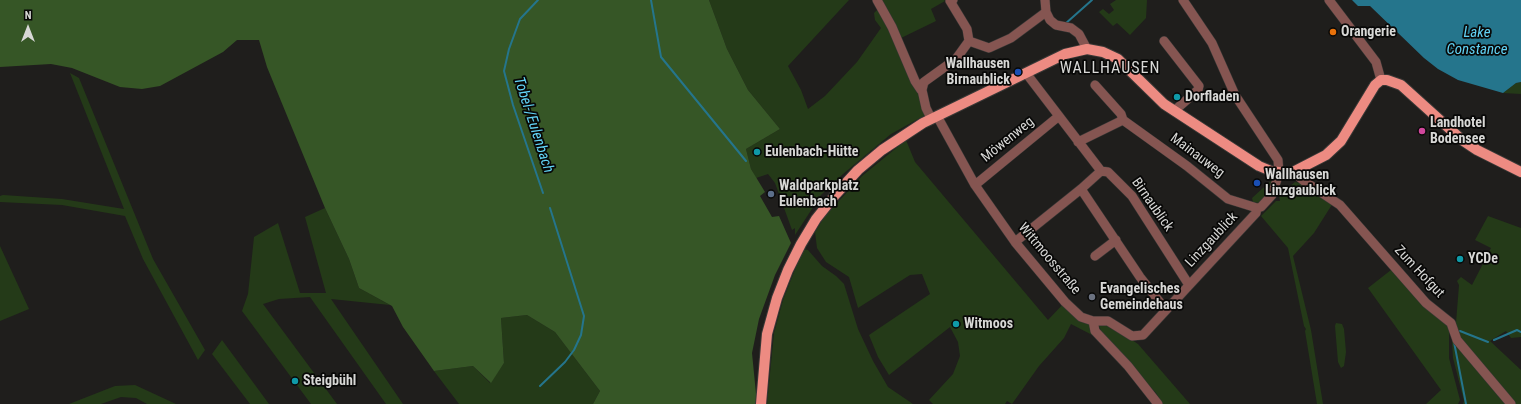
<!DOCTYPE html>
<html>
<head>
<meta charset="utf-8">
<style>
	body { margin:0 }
	#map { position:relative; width:1521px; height:404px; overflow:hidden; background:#1f1e1c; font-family:"Roboto Condensed",sans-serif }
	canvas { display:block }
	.north { position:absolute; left:8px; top:8px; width:40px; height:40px; -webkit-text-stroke:3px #080807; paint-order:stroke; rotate:0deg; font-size:11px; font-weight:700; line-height:16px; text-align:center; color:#d8d8d6 }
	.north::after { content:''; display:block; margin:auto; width:14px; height:18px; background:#d8d8d6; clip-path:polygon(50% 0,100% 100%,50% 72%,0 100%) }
</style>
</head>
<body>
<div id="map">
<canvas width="1521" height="404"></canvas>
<div class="north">N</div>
</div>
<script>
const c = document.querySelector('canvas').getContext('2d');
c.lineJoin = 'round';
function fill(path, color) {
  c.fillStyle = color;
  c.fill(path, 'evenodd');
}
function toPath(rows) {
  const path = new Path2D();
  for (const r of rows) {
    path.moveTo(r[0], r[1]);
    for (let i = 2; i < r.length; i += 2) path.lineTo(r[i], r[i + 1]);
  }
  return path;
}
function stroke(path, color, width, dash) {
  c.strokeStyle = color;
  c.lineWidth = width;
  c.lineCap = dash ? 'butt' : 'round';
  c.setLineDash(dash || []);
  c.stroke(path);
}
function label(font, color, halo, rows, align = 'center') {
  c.font = font + ' "Roboto Condensed",sans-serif';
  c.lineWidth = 3.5;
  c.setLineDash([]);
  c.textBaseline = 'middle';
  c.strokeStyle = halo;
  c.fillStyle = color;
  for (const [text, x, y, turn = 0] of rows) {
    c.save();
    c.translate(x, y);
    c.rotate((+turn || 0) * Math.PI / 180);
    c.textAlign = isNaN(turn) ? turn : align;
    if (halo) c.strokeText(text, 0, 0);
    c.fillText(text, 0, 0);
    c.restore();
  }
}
fill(toPath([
	[709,0,849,0,788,66,801,90,808,109,825,96,857,62,881,28,875,20,874,13,881,6,929,113,891,134,843,174,821,195,795,235,795,228,792,230,775,183,768,174,756,178,751,169,746,149,780,129,748,90,727,49],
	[879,0,944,0,945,1,931,9,936,21,899,39],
	[1116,0,1147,0,1146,18,1130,35,1117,23,1113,26,1099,12,1103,9,1109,14,1114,10,1110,4],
	[70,73,79,78,153,259,205,350,198,360,143,259,125,216,62,205,0,202,0,196,3,195,62,199,124,209],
	[1521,82,1521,94,1503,93,1516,83],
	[906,140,915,162,1048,320,1065,302,1091,323,1096,337,1071,324,1064,338,1039,366,1012,404,1007,401,1005,404,933,404,929,400,953,374,960,356,958,342,950,327,889,375,878,357,869,335,930,294,922,274,910,275,858,308,849,277,826,262,817,248,815,232,825,216,862,176],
	[1273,179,1270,193,1260,203,1253,202,1252,198],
	[1295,182,1300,183,1333,203,1314,233,1293,256,1311,330,1323,404,1317,404,1305,331,1306,329,1304,326,1288,248,1261,216,1276,201,1280,201,1279,195],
	[325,208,349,259,359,288,390,305,331,299,403,404,386,404,310,297,279,299,263,304,337,404,311,404,242,311,248,294,254,237,278,223,300,293,326,293,305,217],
	[1488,216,1521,228,1521,337,1511,338,1506,331,1490,341,1521,370,1521,404,1514,404,1459,339,1456,323,1459,285,1457,281,1461,277,1472,285,1491,248,1475,240],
	[0,246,29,309,0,321],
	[803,249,808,250,822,266,836,276,844,284,858,329,873,361,888,387,913,404,767,404,774,333,783,300],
	[1391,270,1424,305,1449,324,1449,358,1460,400,1458,404,1426,404,1441,390,1368,288],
	[527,315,555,332,600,391,593,404,459,404,434,371,473,366,490,383,504,363,501,318],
	[1107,323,1138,344,1190,404,1163,404,1156,393,1102,333,1099,326],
	[1336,323,1342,324,1344,329,1346,352,1344,366,1341,368,1338,362,1335,326],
	[1451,326,1509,404,1463,404,1464,401,1453,358],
	[222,340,269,404,250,404,212,354],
	[135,385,176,404,147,404,136,398,121,397,101,404,69,404,115,386]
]), '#243a18');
fill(toPath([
	[0,0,709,0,727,49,748,90,780,129,746,149,751,169,765,192,760,196,772,217,779,216,791,243,775,275,759,319,752,353,757,404,593,404,600,391,555,332,527,315,501,318,504,363,491,383,473,366,434,371,403,327,392,306,359,288,349,259,325,208,267,67,259,40,237,40,223,52,160,86,142,89,120,87,72,68,51,64,0,67]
]), '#365626');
fill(toPath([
	[1352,0,1521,0,1521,82,1516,83,1503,93,1458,80,1438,69,1424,58,1370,6,1358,6]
]), '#25758c');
stroke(toPath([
	[538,0,520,19,509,49,504,71,513,105,543,193],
	[651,0,661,57,746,161],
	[1065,24,1092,0],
	[1460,331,1488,342],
	[1494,340,1517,330,1521,332],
	[1454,342,1466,404],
	[540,386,565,362,574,350,581,335,584,316,550,208]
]), '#25758c', 2);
const minor = toPath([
	[877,0,892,27,915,81,921,90],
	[953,0,950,1,967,29,969,41],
	[1045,0,1046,12,1050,20,1056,25,1071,28,1079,34,1087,49],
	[1183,0,1212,43,1235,95,1278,160,1279,173,1272,195,1261,207,1257,208],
	[1329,0,1376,62,1381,80],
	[1164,41,1199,86,1198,90,1174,111],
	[1026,73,1101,171,1108,172,1132,196,1189,285],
	[1095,85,1121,114,1123,120],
	[937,116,975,185,1015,242,1065,302,1081,317,1093,321,1108,321,1132,336,1143,335,1256,213,1257,208],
	[931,118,926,108,922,90,924,82,956,59,969,41,989,48,1011,38,1046,12],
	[1078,142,1123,120,1187,166,1228,199,1257,208],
	[1293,172,1304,181,1340,205,1426,303,1451,323,1457,340,1511,404],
	[975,185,1059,116],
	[1081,189,1140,277,1166,310],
	[1015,242,1081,189,1101,171],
	[1095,256,1116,240],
	[1093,321,1095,331,1128,366,1158,404]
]);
const major = toPath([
	[761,404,767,334,777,298,788,270,801,244,816,219,836,194,858,170,882,150,923,123,1065,54,1087,49,1103,52,1118,59,1164,104,1259,166,1271,171,1286,173,1293,172,1326,155,1341,141,1375,85,1381,80,1387,80,1401,85,1462,140,1477,150,1521,172]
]);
stroke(minor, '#393836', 10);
stroke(major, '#393836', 12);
stroke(minor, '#855551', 9);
stroke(major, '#ed8b82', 10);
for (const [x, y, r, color] of [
	[1333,32,4,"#e8710a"],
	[1018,72,4,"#1a4fb4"],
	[1177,97,4,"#0f9aa8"],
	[1422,131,4,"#d1479c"],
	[757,152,4,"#0f9aa8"],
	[1257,183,4,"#1a4fb4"],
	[771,194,4,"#5c6f8a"],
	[1460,259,4,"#0f9aa8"],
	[1092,297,4,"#6b7280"],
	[956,324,4,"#0f9aa8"],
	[295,381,4,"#0f9aa8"]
]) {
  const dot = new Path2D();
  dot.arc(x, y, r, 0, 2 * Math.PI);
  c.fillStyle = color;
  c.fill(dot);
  stroke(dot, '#080807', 1.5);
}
label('bold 14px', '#d8d8d6', '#080807', [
	["Orangerie",1341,32],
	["Wallhausen",1010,64,"right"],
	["Birnaublick",1010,80,"right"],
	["Dorfladen",1185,97],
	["Landhotel",1430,123],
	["Bodensee",1430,139],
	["Eulenbach-Hütte",765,152],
	["Wallhausen",1265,175],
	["Linzgaublick",1265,191],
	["Waldparkplatz",779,186],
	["Eulenbach",779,202],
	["YCDe",1468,259],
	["Evangelisches",1100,289],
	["Gemeindehaus",1100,305],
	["Witmoos",964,324],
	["Steigbühl",303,381]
], 'left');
label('14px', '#d8d8d6', '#080807', [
	["Möwenweg",1008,140,-39],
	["Mainauweg",1197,156,37],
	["Birnaublick",1152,205,55],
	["Linzgaublick",1212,240,-47],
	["Wittmoosstraße",1049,259,50],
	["Zum Hofgut",1419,272,47]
]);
label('italic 15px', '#62d3f5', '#080807', [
	["Lake",1477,33],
	["Constance",1477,50],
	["Tobel-/Eulenbach",533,125,72]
]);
c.letterSpacing = '1px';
label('16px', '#d8d8d6', '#080807', [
	["WALLHAUSEN",1110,69]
]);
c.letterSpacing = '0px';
</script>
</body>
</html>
